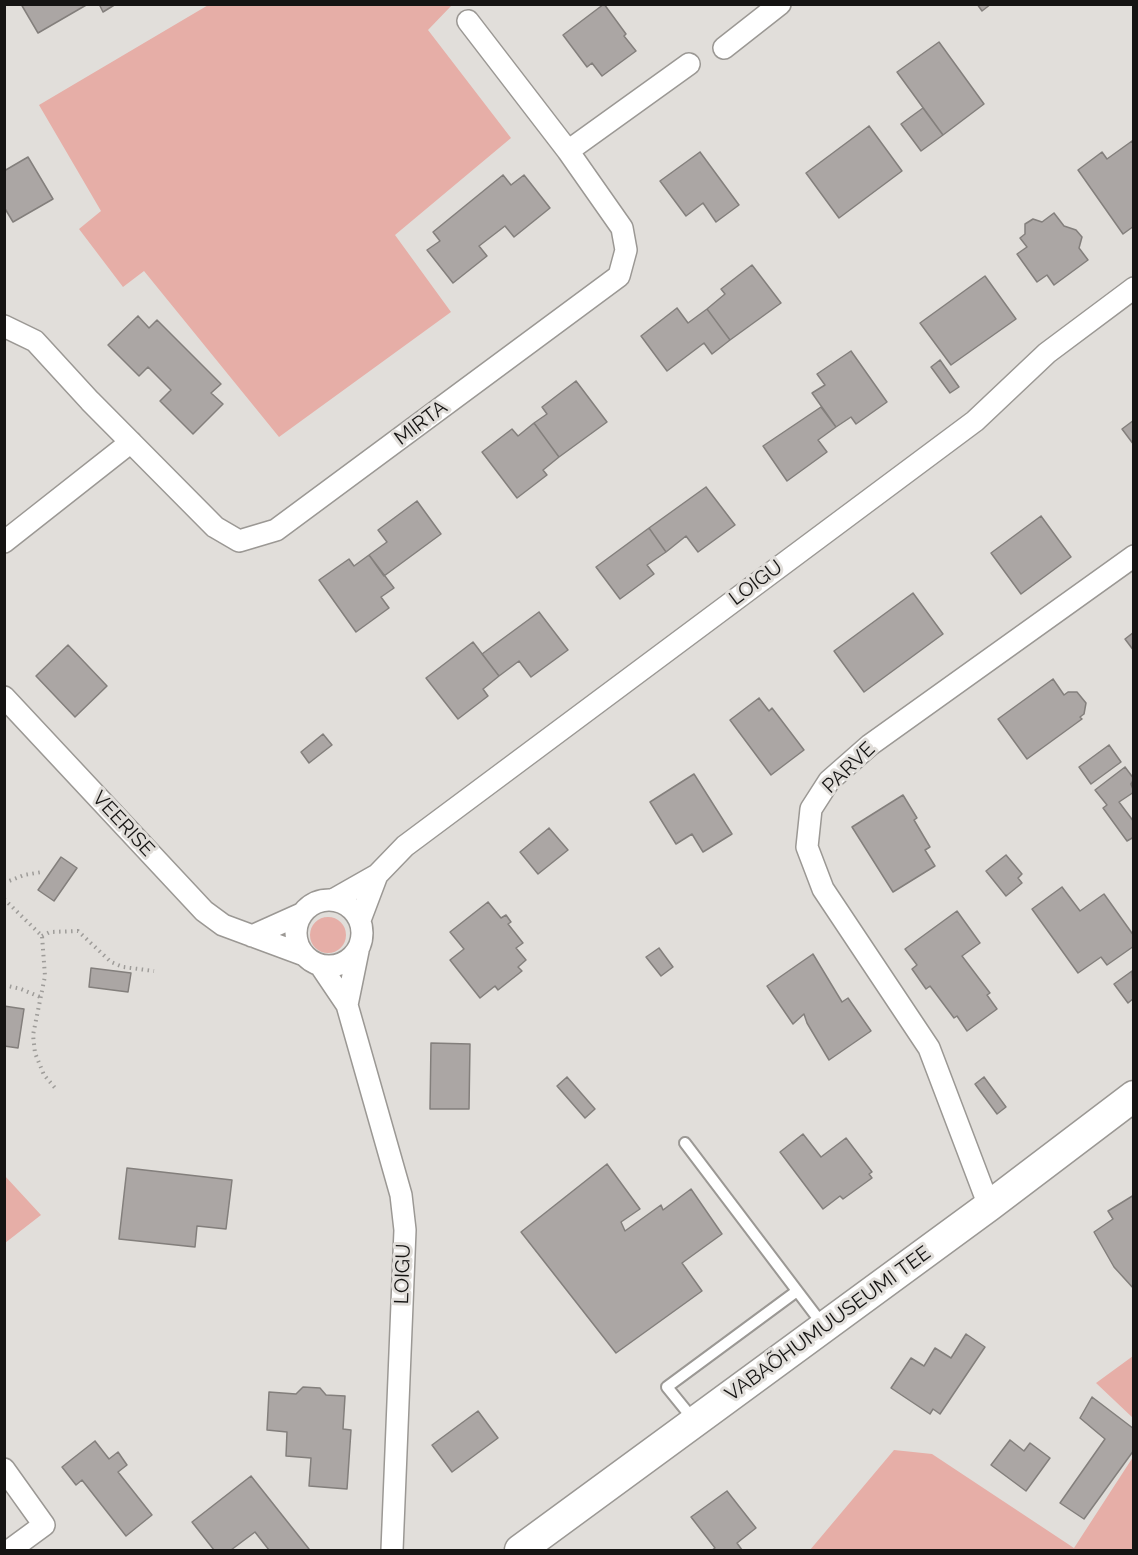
<!DOCTYPE html>
<html>
<head>
<meta charset="utf-8">
<style>
	body { margin:0 }
	#map { position:relative; width:1138px; height:1555px; overflow:hidden; background:#e1deda; font-family:Raleway,sans-serif }
	canvas { display:block }
	.frame { position:absolute; inset:0; border:6px solid #151413; pointer-events:none }
</style>
</head>
<body>
<div id="map">
<canvas width="1138" height="1555"></canvas>
<div class="frame"></div>
</div>
<script>
const c = document.querySelector('canvas').getContext('2d');
c.lineJoin = 'round';
function fill(path, color) {
  c.fillStyle = color;
  c.fill(path, 'evenodd');
}
function toPath(rows) {
  const path = new Path2D();
  for (const r of rows) {
    if (r.length === 3) {
      path.moveTo(r[0] + r[2], r[1]);
      path.arc(r[0], r[1], r[2], 0, 2 * Math.PI);
      continue;
    }
    path.moveTo(r[0], r[1]);
    for (let i = 2; i < r.length; i += 2) path.lineTo(r[i], r[i + 1]);
  }
  return path;
}
function stroke(path, color, width, dash) {
  c.strokeStyle = color;
  c.lineWidth = width;
  c.lineCap = dash ? 'butt' : 'round';
  c.setLineDash(dash || []);
  c.stroke(path);
}
function label(font, color, halo, rows, align = 'center') {
  c.font = font + ' Raleway,sans-serif';
  c.lineWidth = 6;
  c.setLineDash([]);
  c.textBaseline = 'middle';
  c.strokeStyle = halo;
  c.fillStyle = color;
  for (const [text, x, y, turn = 0] of rows) {
    c.save();
    c.translate(x, y);
    c.rotate((+turn || 0) * Math.PI / 180);
    c.textAlign = isNaN(turn) ? turn : align;
    if (halo) c.strokeText(text, 0, 0);
    c.fillText(text, 0, 0);
    c.restore();
  }
}
fill(toPath([
	[210,4,452,5,428,30,511,138,395,235,451,312,279,437,144,271,123,287,79,229,101,211,39,105],
	[328,935,18],
	[5,1176,41,1215,5,1243],
	[1133,1356,1133,1418,1096,1383],
	[894,1450,932,1454,1074,1548,1133,1457,1133,1550,810,1550]
]), '#e6aea7');
const building = toPath([
	[21,4,88,4,38,33,21,4],
	[99,4,116,4,103,12,99,4],
	[604,4,626,34,624,36,636,51,602,76,592,63,587,67,563,35,604,4],
	[977,4,991,4,982,11,977,4],
	[939,42,984,104,943,135,897,72,939,42],
	[923,108,943,135,921,151,901,124,923,108],
	[869,126,902,171,839,218,806,173,869,126],
	[1132,141,1134,144,1134,226,1123,234,1078,170,1102,152,1107,159,1132,141],
	[700,152,739,205,716,222,703,203,686,216,660,181,700,152],
	[28,157,53,199,13,222,4,207,4,171,28,157],
	[503,175,511,185,524,175,550,208,514,237,505,226,479,246,487,256,453,283,427,250,440,241,433,232,503,175],
	[1054,213,1064,226,1076,230,1082,237,1079,248,1088,260,1054,285,1047,275,1037,282,1017,254,1027,247,1020,238,1025,234,1025,224,1033,219,1042,222,1054,213],
	[752,265,781,303,730,340,707,309,725,294,721,289,752,265],
	[985,276,1016,319,951,365,920,323,985,276],
	[677,308,688,323,707,309,730,340,712,354,704,343,667,371,641,336,677,308],
	[138,316,149,328,157,320,221,384,211,393,223,404,193,434,160,401,171,390,148,367,139,376,108,345,138,316],
	[851,351,887,402,856,424,851,417,836,427,812,393,825,385,817,374,851,351],
	[940,360,959,387,950,393,931,367,940,360],
	[576,381,607,422,559,457,534,423,547,414,542,407,576,381],
	[821,407,836,427,818,440,827,452,787,481,763,446,821,407],
	[1134,420,1134,445,1122,429,1134,420],
	[534,423,559,457,543,470,547,475,517,498,482,452,512,429,518,436,534,423],
	[706,487,735,525,698,552,686,536,666,552,649,528,706,487],
	[417,501,441,534,384,576,369,555,387,542,378,530,417,501],
	[1041,516,1071,557,1021,594,991,553,1041,516],
	[649,528,666,552,647,565,654,574,620,599,596,567,649,528],
	[369,555,394,588,381,597,389,608,356,632,319,580,349,559,354,566,369,555],
	[913,593,943,634,864,692,834,651,913,593],
	[539,612,568,650,531,677,519,661,499,676,482,654,539,612],
	[1134,632,1134,651,1125,639,1134,632],
	[473,642,499,676,483,689,488,696,458,719,426,678,473,642],
	[68,645,107,686,75,717,36,676,68,645],
	[1053,679,1064,695,1068,692,1077,692,1086,703,1084,714,1080,717,1082,719,1027,759,998,719,1053,679],
	[759,698,769,711,772,708,804,750,771,775,730,720,759,698],
	[323,734,332,745,309,763,301,752,323,734],
	[1109,745,1121,762,1091,784,1079,767,1109,745],
	[1125,767,1134,779,1131,784,1134,792,1119,802,1134,822,1134,837,1127,841,1103,808,1107,805,1095,790,1125,767],
	[694,774,732,834,703,852,692,834,676,844,650,802,694,774],
	[903,795,917,818,914,820,930,847,925,850,935,866,893,892,852,827,903,795],
	[549,828,568,850,538,874,520,852,549,828],
	[1006,855,1022,874,1018,878,1022,883,1006,896,986,871,1006,855],
	[61,857,77,868,54,901,38,890,61,857],
	[1062,887,1080,911,1104,894,1134,936,1134,946,1107,965,1101,957,1078,973,1032,909,1062,887],
	[488,902,501,918,506,915,511,922,508,924,523,943,516,948,526,960,518,967,522,971,498,990,495,986,480,998,450,960,464,949,450,932,488,902],
	[957,911,980,943,962,956,990,993,987,995,997,1009,967,1031,957,1016,954,1018,930,986,926,989,912,969,917,965,905,949,957,911],
	[659,948,673,967,661,976,646,957,659,948],
	[813,954,842,1002,848,998,871,1031,829,1060,807,1023,804,1014,793,1024,767,986,813,954],
	[91,968,131,973,128,992,89,987,91,968],
	[1132,971,1134,998,1128,1003,1114,984,1132,971],
	[4,1006,24,1009,18,1048,4,1046,4,1006],
	[431,1043,470,1044,469,1109,430,1109,431,1043],
	[567,1077,595,1109,585,1118,557,1086,567,1077],
	[984,1077,1006,1107,997,1114,975,1084,984,1077],
	[803,1134,821,1157,846,1138,872,1172,869,1174,872,1178,843,1199,840,1196,823,1209,780,1152,803,1134],
	[607,1164,640,1209,621,1222,625,1231,661,1205,663,1210,691,1189,722,1234,682,1263,702,1291,616,1353,521,1232,607,1164],
	[127,1168,232,1180,226,1229,197,1226,195,1247,119,1239,127,1168],
	[1134,1195,1134,1289,1114,1267,1094,1232,1113,1219,1108,1211,1134,1195],
	[966,1334,985,1347,940,1414,933,1409,930,1414,891,1388,911,1358,924,1366,935,1348,951,1358,966,1334],
	[303,1387,320,1388,326,1395,345,1396,343,1429,351,1430,347,1489,309,1486,311,1458,286,1456,287,1432,267,1430,269,1392,296,1394,303,1387],
	[1092,1397,1134,1429,1134,1450,1084,1519,1060,1503,1105,1439,1080,1418,1092,1397],
	[478,1411,498,1438,452,1472,432,1445,478,1411],
	[1010,1440,1024,1451,1030,1443,1050,1458,1026,1491,991,1465,1010,1440],
	[95,1441,109,1459,118,1452,127,1465,118,1472,152,1515,126,1536,82,1480,76,1485,62,1467,95,1441],
	[251,1476,309,1549,307,1550,269,1550,255,1532,231,1550,214,1550,192,1522,251,1476],
	[727,1491,756,1528,737,1543,742,1550,712,1550,715,1548,691,1517,727,1491]
]);
fill(building, '#aba6a4');
stroke(building, '#837f7c', 1.5);
const lane = toPath([
	[685,1143,823,1325],
	[693,1419,667,1387,797,1291]
]);
const street = toPath([
	[468,21,568,151],
	[724,48,780,4],
	[4,326,35,341,90,401,215,527,239,541,276,530,619,276,626,250,622,228,568,151,689,64],
	[4,542,131,442],
	[4,697,204,911,223,925,304,955],
	[329,933,33],
	[333,900,377,875,405,846,975,421,1047,353,1134,288],
	[360,920,377,875],
	[252,936,301,914],
	[320,965,347,1005,401,1195,405,1230,392,1550],
	[347,1005,358,951],
	[989,1206,929,1048,823,889,807,847,811,809,829,781,870,745,1134,556],
	[4,1469,44,1525,10,1550]
]);
const secondary = toPath([
	[520,1550,989,1206,1134,1096]
]);
stroke(lane, '#9b9894', 14);
stroke(street, '#9b9894', 24);
stroke(secondary, '#9b9894', 33);
stroke(toPath([
	[4,883,24,875,42,872],
	[4,899,42,936,45,976,33,1035,35,1053,44,1075,56,1089],
	[42,936,50,932,78,931,111,962,123,967,154,971],
	[4,985,21,989,40,997]
]), '#9e9c99', 4, [1.5, 4.5]);
stroke(lane, '#fff', 10);
stroke(street, '#fff', 21);
stroke(secondary, '#fff', 30);
label('20px', '#151413', '#e1deda', [
	["MIRTA",421,423,-37],
	["LOIGU",756,583,-37],
	["PARVE",849,768,-44],
	["VEERISE",123,824,47],
	["LOIGU",403,1274,-88],
	["VABAÕHUMUUSEUMI TEE",828,1324,-36]
]);
</script>
</body>
</html>
